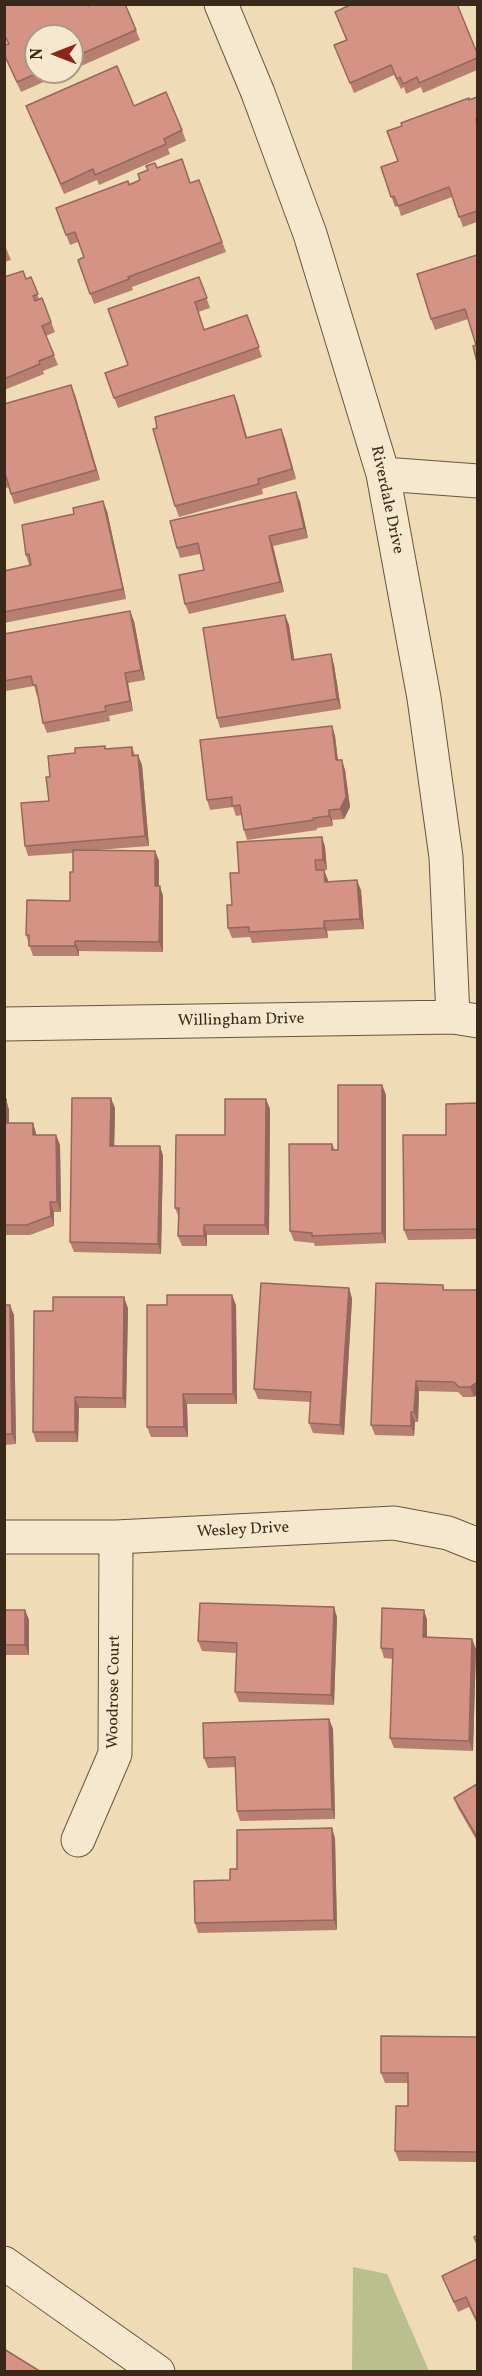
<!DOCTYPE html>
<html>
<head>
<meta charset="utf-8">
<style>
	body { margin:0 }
	#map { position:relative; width:482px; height:2376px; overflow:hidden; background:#efdbb5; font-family:Vollkorn,serif }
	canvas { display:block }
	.frame { position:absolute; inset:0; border:6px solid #3a281a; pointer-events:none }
	.north { position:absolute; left:24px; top:24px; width:60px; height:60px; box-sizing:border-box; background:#f5e8cf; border:2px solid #aa9b87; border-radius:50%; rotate:270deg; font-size:16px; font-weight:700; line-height:24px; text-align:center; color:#3a281a }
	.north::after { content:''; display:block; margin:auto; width:21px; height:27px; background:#8f2418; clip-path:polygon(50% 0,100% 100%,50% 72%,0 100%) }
</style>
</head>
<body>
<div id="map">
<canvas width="482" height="2376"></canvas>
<div class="frame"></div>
<div class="north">N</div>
</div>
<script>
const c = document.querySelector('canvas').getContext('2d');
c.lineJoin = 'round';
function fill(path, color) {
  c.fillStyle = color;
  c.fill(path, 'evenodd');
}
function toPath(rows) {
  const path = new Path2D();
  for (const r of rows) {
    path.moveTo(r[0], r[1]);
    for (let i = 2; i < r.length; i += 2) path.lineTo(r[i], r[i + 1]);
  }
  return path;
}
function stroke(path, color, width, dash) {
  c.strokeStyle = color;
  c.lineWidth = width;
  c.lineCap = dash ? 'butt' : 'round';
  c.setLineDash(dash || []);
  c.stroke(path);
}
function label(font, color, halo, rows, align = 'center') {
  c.font = font + ' Vollkorn,serif';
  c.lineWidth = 5;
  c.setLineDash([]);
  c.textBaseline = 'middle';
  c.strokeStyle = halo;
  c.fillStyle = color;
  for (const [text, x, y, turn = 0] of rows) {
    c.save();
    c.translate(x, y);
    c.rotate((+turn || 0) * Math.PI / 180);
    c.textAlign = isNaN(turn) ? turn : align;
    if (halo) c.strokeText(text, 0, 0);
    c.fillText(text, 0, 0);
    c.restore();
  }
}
fill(toPath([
	[353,2267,387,2274,429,2371,352,2371]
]), '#bac08d');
const street = toPath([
	[221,4,258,93,310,234,383,474,424,698,446,857,453,1017],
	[383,474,478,481],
	[4,1024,453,1017,478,1021],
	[4,1537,116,1537,394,1523,448,1533,478,1545],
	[78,1840,115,1754,116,1537],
	[4,2263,158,2372]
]);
stroke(street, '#675541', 35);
stroke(street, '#f5e8cf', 33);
fill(toPath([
	[4,4,88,6,136,30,140,40,72,70,72,36,36,72,66,72,21,92,4,55,4,45,8,44,4,35],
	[335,12,477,53,477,70,423,93,421,87,406,94,404,87,401,89,394,75,354,93,334,45,346,40],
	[477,97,477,222,463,227,452,197,401,216,398,206,395,207,381,167,398,161,469,100],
	[26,106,134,106,182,130,186,141,168,149,170,154,99,185,97,180,64,194],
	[157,168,190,183,199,180,226,252,132,287,133,290,94,304,78,260,84,257,78,242,70,245,56,208,140,180],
	[4,243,11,260,4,262],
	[477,255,476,345,468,319,435,330,431,319],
	[4,277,26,279,31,277,39,299,42,298,55,332,46,336,58,365,43,371,44,374,4,390],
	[199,277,210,308,198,312,204,329,247,315,262,357,118,408,105,373,128,365],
	[75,395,100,480,14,504,9,487,6,488,4,484,4,404],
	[234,395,247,438,281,429,296,479,262,489,263,494,179,517,175,506],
	[296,492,300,502,308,538,273,546,284,592,189,614,185,604,204,570,200,554,180,558,177,548],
	[107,511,126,599,4,623,4,571,29,565,26,555],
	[285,615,289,625,294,660,331,654,334,665,341,709,220,728,217,718],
	[134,621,145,680,128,683,133,711,109,716,110,721,47,733,43,723,38,696,37,696,34,686,6,691,4,688,4,634],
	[332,726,335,736,338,760,345,770,350,807,344,819,332,820,333,826,317,828,317,830,247,840,244,830,242,815,236,816,233,807,210,810,207,800],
	[105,746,106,749,132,747,135,755,142,765,149,846,97,850,155,851,159,861,159,886,163,896,163,952,79,951,79,956,33,956,26,935,70,901,73,872,73,853,28,856,25,846,49,801,50,777,75,753],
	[322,837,325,847,327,870,324,870,328,882,361,890,364,929,327,931,328,938,252,943,250,937,232,938,228,928,239,873],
	[382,1085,386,1095,386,1243,315,1246,314,1243,294,1241,290,1231,332,1144,335,1150,338,1150],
	[4,1099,6,1099,9,1110,9,1123,33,1123,36,1135,56,1135,60,1145,61,1212,54,1212,54,1226,30,1235,4,1235],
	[477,1103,477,1239,408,1240,404,1230,446,1135],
	[115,1108,114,1146,160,1146,163,1156,161,1254,74,1252,70,1242],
	[270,1109,269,1235,207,1235,207,1246,182,1246,178,1236,179,1218,175,1208,225,1135],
	[443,1285,474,1397,463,1397,458,1392,419,1391,418,1422,415,1422,414,1436,375,1435,371,1425],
	[349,1288,352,1299,344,1435,313,1433,309,1423,311,1402,258,1399,254,1389],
	[4,1305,14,1315,16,1444,4,1445],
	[236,1305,237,1404,187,1404,188,1437,151,1437,147,1427],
	[128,1308,126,1408,79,1408,78,1442,36,1442,33,1432,53,1311],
	[4,1610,25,1610,29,1620,29,1655,4,1655],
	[424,1610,427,1620,427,1637,472,1639,476,1649,473,1751,394,1748,390,1738,393,1659,384,1658,381,1648],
	[337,1617,334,1705,239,1702,235,1692,236,1653,202,1651,198,1641],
	[329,1719,333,1729,335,1819,240,1821,237,1811,236,1767,208,1768,204,1758],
	[477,1784,477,1841,458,1808,454,1798],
	[335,1838,337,1930,198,1933,195,1923,230,1880,237,1869],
	[477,2037,477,2162,399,2161,395,2151,408,2106,408,2083,385,2083,381,2073],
	[477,2259,477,2324,469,2307,458,2312,442,2276]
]), '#b77e72');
fill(toPath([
	[71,385,75,395,100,480,96,470],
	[234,395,238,405,250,448,246,438],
	[281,429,285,439,296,479,292,469],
	[296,492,300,502,308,538,304,528],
	[103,501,107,511,126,599,123,589],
	[269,536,273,546,284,592,280,582],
	[130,611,134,621,145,680,141,670],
	[285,615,289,625,296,670,292,660],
	[331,654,334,665,341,709,337,699],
	[125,673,128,683,133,711,130,701],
	[332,726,335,736,339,770,336,760],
	[138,755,142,765,149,846,145,836],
	[342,760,345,770,350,807,344,819,340,809],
	[329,810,332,820,333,826,329,816],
	[322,837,325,847,327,870,323,860],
	[155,851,159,861,159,896,155,886],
	[324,870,328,880,329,892,325,882],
	[357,880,361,890,364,929,360,919],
	[160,886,163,896,163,952,159,942],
	[324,921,327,931,328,938,324,928],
	[75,941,79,951,79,956,75,946],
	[382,1085,386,1095,386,1243,382,1233],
	[111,1098,115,1108,114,1156,110,1146],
	[6,1099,9,1110,9,1133,6,1123],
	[266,1099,270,1109,269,1235,265,1225],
	[33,1123,36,1133,36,1145,33,1135],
	[56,1135,60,1145,61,1212,57,1202],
	[160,1146,163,1156,161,1254,158,1244],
	[50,1202,54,1212,54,1226,51,1216],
	[204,1225,207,1235,207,1246,204,1236],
	[349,1288,352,1299,344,1435,340,1425],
	[232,1295,236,1305,237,1404,233,1394],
	[124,1297,128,1308,126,1408,123,1398],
	[10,1305,14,1315,16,1444,12,1434],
	[416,1381,419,1391,418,1422,414,1412],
	[477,1382,477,1395,474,1397,470,1387],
	[183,1394,187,1404,188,1437,184,1427],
	[75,1397,79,1408,78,1442,75,1432],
	[411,1412,415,1422,414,1436,411,1426],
	[334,1607,337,1617,334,1705,331,1695],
	[25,1610,29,1620,29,1655,25,1645],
	[424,1610,427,1620,427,1647,423,1637],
	[472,1639,476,1649,473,1751,469,1741],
	[329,1719,333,1729,335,1819,332,1809],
	[332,1828,335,1838,337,1930,334,1920]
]), '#95675d');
const building = toPath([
	[4,4,87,4,88,6,92,4,125,4,136,30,72,58,72,36,36,36,36,72,40,72,17,82,4,54,4,45,9,44,4,34,4,4],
	[352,4,457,4,477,53,477,58,419,83,417,77,403,84,400,77,397,79,391,65,350,83,334,45,347,40,335,12,352,4],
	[117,66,134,106,166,92,182,130,164,139,166,144,95,175,93,169,61,184,26,106,117,66],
	[477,97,477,118,476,119,477,124,477,211,459,217,449,187,398,206,394,196,391,197,381,167,398,161,387,131,402,126,401,123,469,98,469,100,477,97],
	[182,159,190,183,199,180,222,242,128,277,129,279,90,294,78,260,84,257,75,232,66,235,56,208,128,181,129,185,140,180,138,174,148,170,146,166,155,163,157,168,182,159],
	[477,255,477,362,473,346,476,345,465,309,431,319,417,274,477,255],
	[23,271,26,279,31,277,38,294,33,296,35,301,42,298,51,322,42,326,54,355,39,361,40,364,4,379,4,277,23,271],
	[199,277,207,298,195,302,204,330,247,315,259,347,114,398,105,373,128,365,108,309,199,277],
	[71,385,96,470,11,494,6,476,4,477,4,404,71,385],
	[234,395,246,438,281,429,292,469,258,479,259,484,175,506,153,429,157,428,155,417,234,395],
	[296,492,304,528,269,536,280,582,185,604,179,575,204,570,198,543,177,548,170,521,296,492],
	[103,501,123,589,4,612,4,571,31,565,29,554,26,555,22,525,74,514,73,508,103,501],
	[130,611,141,670,125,673,130,701,105,706,106,711,43,723,36,685,33,685,31,676,4,681,4,634,130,611],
	[285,615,292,660,331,654,337,699,217,718,203,628,285,615],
	[332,726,336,760,342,760,346,797,340,809,329,810,329,816,313,818,314,820,244,830,240,805,232,806,232,797,207,800,200,740,332,726],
	[105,746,105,749,132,747,132,756,138,755,145,836,25,846,21,803,49,801,46,777,50,777,48,756,75,753,75,748,105,746],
	[322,837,323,860,315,860,316,870,324,870,325,882,357,880,360,919,324,921,324,928,249,932,249,927,228,928,227,905,232,905,230,873,239,873,237,842,322,837],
	[73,850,155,851,155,886,160,886,159,942,75,941,75,946,29,946,29,935,26,935,27,900,70,901,70,872,73,872,73,850],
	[338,1085,382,1085,382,1233,312,1236,312,1233,290,1231,289,1144,332,1144,332,1150,338,1150,338,1085],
	[72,1098,111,1098,110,1146,160,1146,158,1244,70,1242,72,1098],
	[4,1099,6,1099,6,1123,33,1123,33,1135,56,1135,57,1202,50,1202,51,1216,26,1225,4,1225,4,1099],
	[225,1099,266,1099,265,1225,204,1225,204,1236,178,1236,179,1208,175,1208,176,1135,225,1135,225,1099],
	[477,1103,477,1229,404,1230,403,1135,446,1135,446,1104,477,1103],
	[261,1283,349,1288,340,1425,309,1423,311,1392,254,1389,261,1283],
	[376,1283,443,1285,443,1290,477,1290,477,1382,470,1387,459,1387,454,1382,416,1381,414,1412,411,1412,411,1426,371,1425,376,1283],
	[167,1295,232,1295,233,1394,183,1394,184,1427,147,1427,147,1305,167,1305,167,1295],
	[53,1297,124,1297,123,1398,75,1397,75,1432,33,1432,34,1311,53,1311,53,1297],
	[4,1305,10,1305,12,1434,4,1434,4,1305],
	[200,1603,334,1607,331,1695,235,1692,237,1643,198,1641,200,1603],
	[382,1608,424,1610,423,1637,472,1639,469,1741,390,1738,393,1649,381,1648,382,1608],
	[4,1610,25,1610,25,1645,4,1645,4,1610],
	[329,1719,332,1809,237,1811,235,1757,204,1758,203,1723,329,1719],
	[477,1784,477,1837,454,1798,477,1784],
	[332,1828,334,1920,195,1923,194,1881,230,1880,230,1869,237,1869,237,1830,332,1828],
	[381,2036,477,2037,477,2152,395,2151,396,2106,408,2106,408,2073,381,2073,381,2036],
	[477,2235,477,2244,474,2237,477,2235],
	[477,2259,477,2321,466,2297,454,2302,442,2276,477,2259],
	[4,2349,41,2372,4,2372,4,2349]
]);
fill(building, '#d59385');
stroke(building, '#95675d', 1.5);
label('16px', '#3a281a', '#f5e8cf', [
	["Riverdale Drive",386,500,78],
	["Willingham Drive",241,1021,-1],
	["Wesley Drive",243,1531,-3],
	["Woodrose Court",115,1692,-89]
]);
</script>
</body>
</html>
